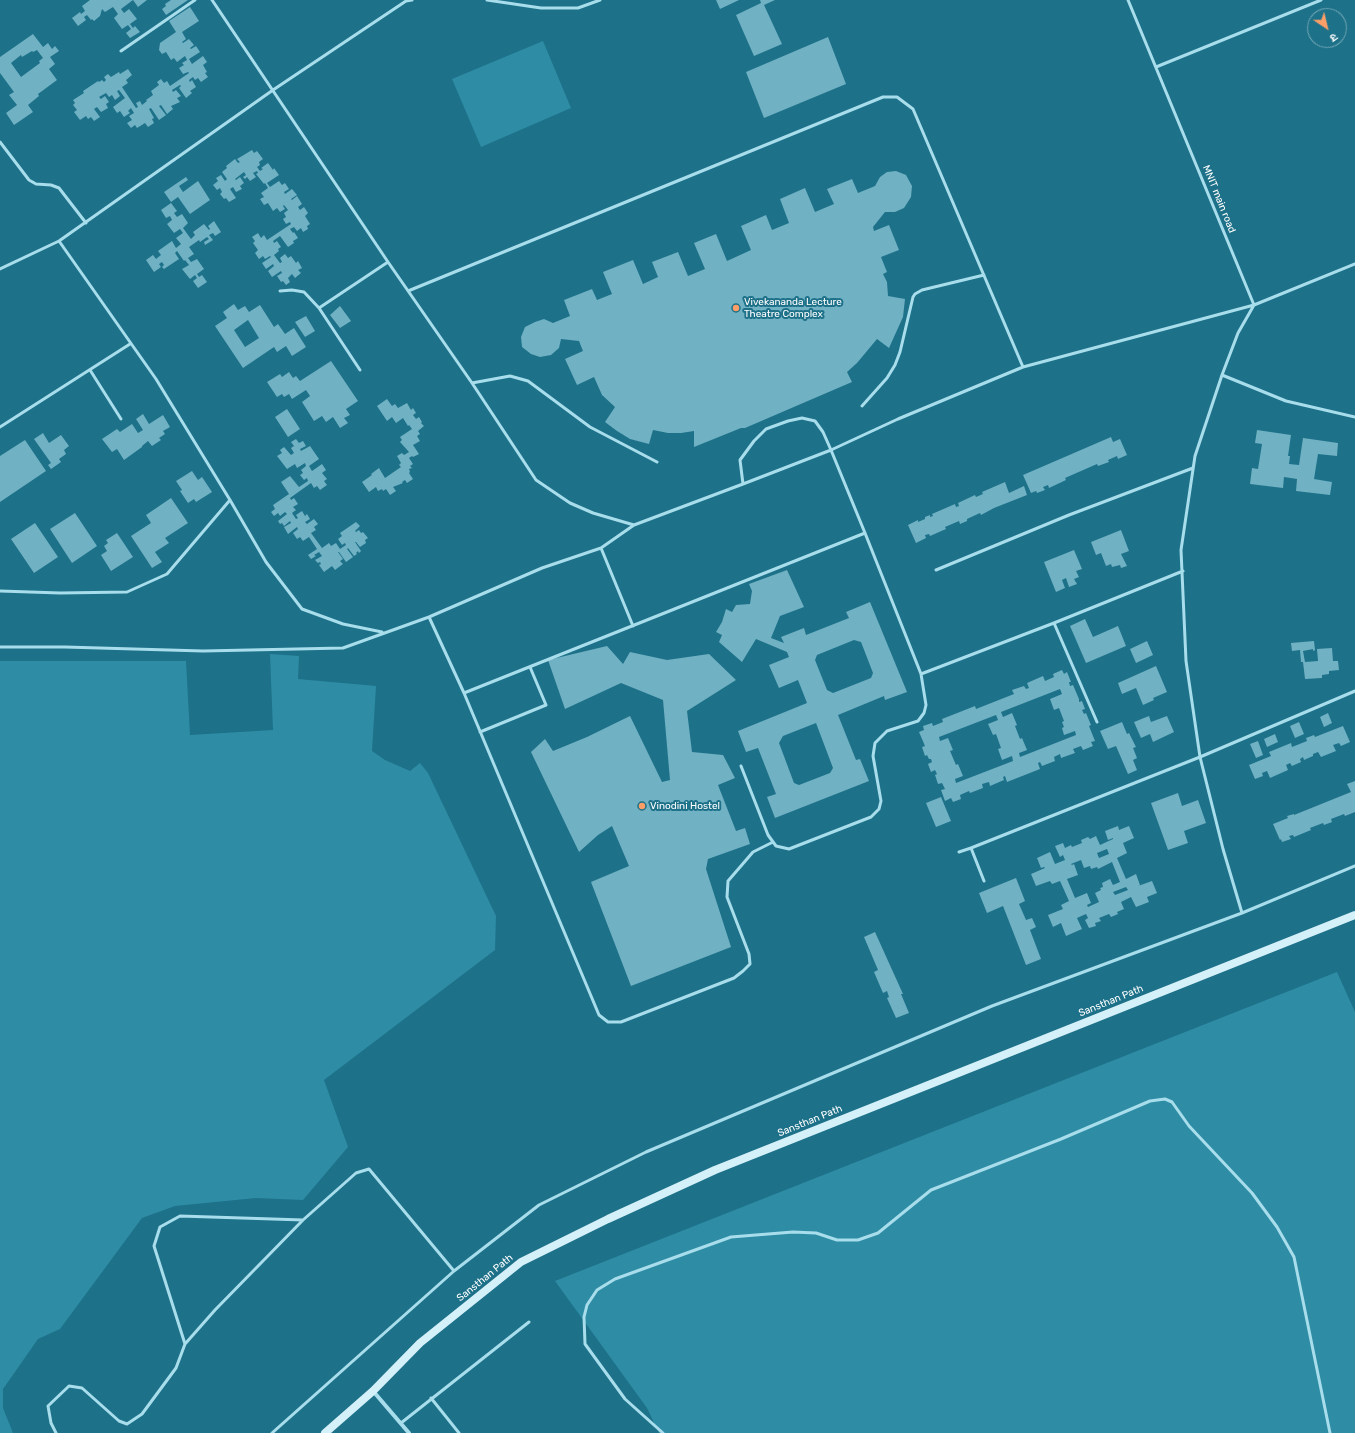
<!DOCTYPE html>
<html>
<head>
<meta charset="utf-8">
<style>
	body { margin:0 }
	#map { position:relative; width:1355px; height:1433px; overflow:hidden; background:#1d7189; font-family:Rubik,"Noto Sans Devanagari",sans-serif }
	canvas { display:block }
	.north { position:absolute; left:1307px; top:8px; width:40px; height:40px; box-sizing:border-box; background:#1d7189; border:1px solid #77aab8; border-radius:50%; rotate:145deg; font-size:11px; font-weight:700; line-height:16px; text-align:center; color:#fff }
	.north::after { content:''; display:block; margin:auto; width:14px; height:18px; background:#fb9e67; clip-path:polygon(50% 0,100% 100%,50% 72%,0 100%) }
</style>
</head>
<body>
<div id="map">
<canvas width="1355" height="1433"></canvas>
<div class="north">उ</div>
</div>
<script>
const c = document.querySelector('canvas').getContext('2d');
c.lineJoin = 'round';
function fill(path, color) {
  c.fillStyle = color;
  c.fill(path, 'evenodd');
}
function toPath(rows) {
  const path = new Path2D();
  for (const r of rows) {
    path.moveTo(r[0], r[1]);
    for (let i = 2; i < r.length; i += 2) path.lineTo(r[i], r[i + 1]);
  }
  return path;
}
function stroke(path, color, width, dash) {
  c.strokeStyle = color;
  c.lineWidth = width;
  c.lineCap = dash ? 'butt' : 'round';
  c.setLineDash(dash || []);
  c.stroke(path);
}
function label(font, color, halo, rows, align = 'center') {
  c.font = font + ' Rubik,sans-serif';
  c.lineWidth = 4;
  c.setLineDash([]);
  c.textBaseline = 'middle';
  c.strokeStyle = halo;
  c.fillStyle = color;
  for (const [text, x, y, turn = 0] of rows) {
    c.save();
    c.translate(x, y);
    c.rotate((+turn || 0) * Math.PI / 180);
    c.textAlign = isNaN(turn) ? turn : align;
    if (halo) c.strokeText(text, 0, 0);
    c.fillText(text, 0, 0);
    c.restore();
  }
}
fill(toPath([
	[543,41,571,108,481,147,452,79],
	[270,654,299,656,298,679,376,686,372,751,385,760,410,771,420,763,428,773,496,916,495,950,324,1080,348,1147,303,1200,256,1198,175,1206,142,1218,60,1329,38,1339,3,1389,3,1408,13,1433,0,1433,0,661,186,661,190,735,273,730],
	[1337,972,1355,1012,1355,1433,659,1433,647,1408,555,1281]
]), '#2e8ca5');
fill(toPath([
	[90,0,147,0,138,7,133,0,121,9,124,13,129,9,137,19,130,24,133,28,135,26,140,32,130,38,126,33,131,29,128,25,122,29,114,18,118,14,113,7,105,12,102,9,100,16,94,21,92,19,91,20,87,15,84,17,86,20,78,26,72,18,80,12,81,14,85,11,82,6],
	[171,0,188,0,166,15,162,9,166,6,165,4],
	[716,0,739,0,720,9],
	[760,0,775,0,764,5,782,44,754,56,736,15,761,3],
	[190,7,199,21,182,32,186,39,182,42,183,43,189,39,194,45,190,48,191,49,196,46,200,52,189,59,192,64,203,56,207,62,203,65,207,72,205,73,208,77,201,82,198,78,195,80,193,77,189,80,190,82,192,80,196,87,190,91,192,93,186,98,179,88,181,86,180,85,172,90,173,92,176,90,181,96,177,98,180,102,171,106,173,109,167,114,161,105,159,106,166,115,159,120,151,108,149,109,154,118,152,119,154,123,148,127,145,123,137,128,135,125,131,128,127,123,132,120,129,116,134,113,131,108,128,111,130,113,124,117,120,111,117,113,113,107,125,98,119,90,117,91,120,96,115,100,112,95,109,97,106,93,99,97,101,99,105,96,109,102,106,104,108,108,101,112,97,107,94,109,100,117,94,121,91,117,88,119,86,116,80,120,74,112,77,110,73,105,75,103,73,100,84,93,83,91,98,81,99,82,102,80,104,82,106,80,104,77,108,74,111,77,119,72,120,74,128,69,132,75,126,80,128,83,122,87,136,108,138,107,136,103,140,101,142,105,147,101,146,100,153,95,151,91,159,85,157,82,161,79,164,83,167,81,170,86,189,73,188,72,183,74,179,68,184,65,182,63,187,60,185,56,177,62,174,58,171,60,166,52,162,54,159,50,160,43,176,32,169,21],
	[33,34,43,47,48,43,52,49,55,46,59,51,50,57,55,64,49,69,57,80,38,94,39,96,28,105,33,112,14,125,6,113,17,105,9,95,14,92,0,73,0,57],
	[37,50,43,58,39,61,40,63,21,77,11,63,21,55,22,57,32,51,33,52],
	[828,37,846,84,764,118,746,72],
	[252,150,254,153,257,151,263,159,259,162,260,165,257,167,260,171,263,169,261,168,268,163,273,170,274,168,279,175,267,183,270,187,279,181,282,185,285,183,289,189,284,192,285,194,292,189,297,195,291,199,292,200,297,196,302,204,298,207,300,210,304,207,308,213,305,216,310,224,307,226,308,229,303,232,301,228,297,231,294,227,290,229,293,233,294,232,298,238,293,241,294,243,288,247,280,236,273,241,274,243,277,241,281,247,278,249,279,251,274,255,280,263,282,262,280,258,285,254,288,258,291,256,296,263,298,261,302,268,298,270,301,273,295,278,292,274,288,278,290,282,286,285,283,281,281,282,277,276,282,273,281,271,272,277,268,271,274,266,273,264,266,269,262,263,271,257,270,256,265,259,263,256,259,259,255,253,258,250,253,243,255,241,252,237,258,233,261,238,264,235,267,240,291,224,290,222,286,224,283,219,286,217,284,213,288,210,284,205,283,206,285,209,280,212,277,208,273,211,268,203,264,205,260,199,264,197,261,193,268,188,265,183,264,184,256,174,258,173,257,171,253,173,256,177,250,181,247,177,245,179,243,177,246,175,244,172,235,179,236,180,240,177,244,183,240,186,242,189,236,192,233,187,230,189,236,198,229,202,226,198,224,199,220,194,222,192,220,188,217,190,213,185,218,181,216,178,221,175,225,181,227,179,222,172,227,168,226,166,235,159,238,163,240,162,237,159],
	[896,171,906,175,912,186,911,197,904,208,895,212,885,212,873,227,874,231,889,225,899,250,881,257,887,272,883,274,887,282,888,296,905,299,903,317,889,348,877,339,857,363,847,372,852,382,745,428,741,428,694,447,694,431,681,433,668,433,653,430,649,444,630,439,617,431,605,422,615,407,602,395,594,377,577,385,565,359,583,351,579,341,561,339,559,348,551,355,540,357,531,354,522,347,521,337,525,327,535,322,544,319,553,323,570,316,564,300,592,289,597,300,612,294,603,272,633,260,643,284,658,277,652,262,678,252,688,276,705,269,694,243,716,234,727,261,751,250,741,226,766,215,772,230,789,223,780,199,805,188,815,212,834,204,827,189,852,179,858,193,875,186,880,177,887,172],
	[186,177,188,180,179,186,183,192,198,181,210,200,190,214,178,197,171,202,164,192],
	[171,203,177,211,174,213,177,217,182,214,188,223,183,228,191,239,195,235,193,232,204,224,209,230,210,229,208,226,214,221,221,232,215,236,213,233,209,235,213,240,205,245,204,242,209,239,207,237,200,242,199,240,189,247,194,254,188,258,191,262,197,259,204,269,197,274,199,277,202,275,207,282,198,288,193,281,197,278,195,275,190,279,182,269,189,265,185,260,184,261,177,251,175,253,179,259,164,269,162,267,164,265,162,262,159,264,161,267,154,272,146,260,153,255,156,259,161,255,158,251,172,241,176,248,181,244,176,238,183,233,180,229,174,233,167,224,172,220,170,216,166,218,161,210],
	[234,304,238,310,245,306,249,312,260,305,274,327,278,324,285,334,294,328,306,347,292,356,286,346,277,352,274,347,243,368,215,326,227,318,223,312],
	[248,320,259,338,245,347,234,330],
	[340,306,351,321,340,328,330,315],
	[306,316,315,331,305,337,295,322],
	[331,361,358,401,346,409,350,415,344,418,348,423,340,428,333,417,326,422,322,416,314,421,302,402,310,396,306,390,292,399,289,394,284,397,282,394,277,397,267,382,280,374,282,377,289,372,293,378,296,376,300,381],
	[387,399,392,406,395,404,398,408,407,403,411,410,413,408,416,413,413,415,416,419,419,417,422,422,421,423,424,426,418,431,420,434,417,436,420,441,413,445,419,454,413,457,412,456,409,458,413,464,410,466,412,468,409,469,410,472,409,473,413,479,407,483,405,480,402,482,403,483,393,487,396,491,390,495,386,489,383,491,382,489,378,491,376,487,369,492,362,482,372,475,371,474,379,468,385,478,401,467,399,465,401,463,397,456,402,453,404,455,409,452,400,442,402,440,400,437,412,429,409,425,408,426,403,418,396,423,392,417,387,421,377,406],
	[287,409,300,429,288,437,275,417],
	[143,414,149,424,163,415,170,427,163,431,165,434,159,438,161,440,152,446,148,441,142,446,142,447,124,460,117,449,112,452,102,439,117,429,120,432,132,424,138,433,143,430,136,419],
	[1257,430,1291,435,1288,456,1290,456,1289,464,1299,465,1303,438,1338,443,1337,456,1318,454,1314,479,1332,482,1330,495,1296,491,1297,479,1284,477,1283,488,1250,484,1252,468,1258,469,1262,444,1255,443],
	[43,433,49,443,61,435,69,446,64,450,66,454,59,459,61,462,51,469,48,465,51,463,34,439],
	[1111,437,1113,442,1120,439,1127,455,1118,459,1117,456,1108,460,1109,462,1098,466,1097,464,1065,478,1066,480,1049,488,1048,485,1043,487,1045,490,1037,493,1036,491,1031,493,1023,475],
	[296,439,299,443,303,441,306,446,300,449,301,451,310,446,319,459,309,466,312,471,322,464,326,470,322,473,327,479,324,481,327,485,320,490,317,486,314,488,311,483,290,498,291,500,294,498,298,504,293,507,296,510,292,513,296,519,298,518,296,515,302,511,305,516,307,514,310,519,305,522,307,524,314,519,318,524,314,527,316,530,311,533,322,548,329,543,331,546,336,543,340,549,346,545,345,543,342,545,338,539,342,536,340,533,356,522,360,526,355,531,356,532,359,530,361,533,363,532,368,538,365,540,366,543,360,547,356,542,355,542,361,551,359,553,358,551,356,553,357,554,354,556,348,548,347,549,353,557,346,562,339,552,338,552,343,559,340,561,343,564,335,570,332,566,324,572,319,565,321,564,320,562,318,563,315,560,322,556,319,552,314,555,316,556,311,559,308,555,317,549,309,537,303,541,300,537,297,539,293,533,298,529,297,527,288,534,284,527,291,523,290,521,284,526,282,523,280,524,278,521,287,514,285,512,280,516,278,513,274,516,271,512,275,509,273,505,289,494,281,482,290,476,299,487,308,481,307,478,304,480,300,475,303,473,301,470,306,466,305,463,297,468,295,464,287,469,277,456,282,453,280,450,284,447,291,455,294,453,291,448,294,446,291,442],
	[25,440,46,471,0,502,0,456],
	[192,471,198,480,202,477,212,492,196,502,194,499,188,503,180,491,182,490,176,481],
	[1005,482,1009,493,1024,486,1027,495,994,508,981,515,980,513,967,519,967,521,960,524,959,521,945,527,946,529,930,536,929,534,925,535,926,538,916,543,908,525,918,520,918,522,925,519,925,517,930,515,930,517,933,516,932,514,955,504,956,507,959,506,958,503,975,495,976,497,983,494,982,492],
	[171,498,188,523,165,538,169,543,155,552,162,562,152,568,131,536,151,523,146,515],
	[75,513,97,546,72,563,50,529],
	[35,523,58,557,34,573,11,539],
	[1121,530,1129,551,1121,554,1127,566,1121,568,1120,565,1112,567,1111,564,1106,566,1101,553,1096,555,1091,542],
	[117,533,133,557,111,571,101,555,107,551,104,546,108,543,106,540],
	[1074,550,1082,569,1076,571,1079,577,1074,579,1077,584,1069,587,1066,578,1062,580,1065,588,1056,592,1044,562],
	[787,570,804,607,780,616,771,638,784,643,781,637,804,628,806,635,849,618,846,612,870,602,907,692,885,700,884,696,838,715,856,760,860,759,869,781,775,818,767,797,776,794,758,748,746,752,738,731,807,703,798,680,779,688,769,665,789,657,787,652,756,639,742,662,719,642,722,635,716,632,722,622,726,609,732,612,736,605,750,604,752,591,749,584],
	[854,640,861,642,873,673,871,678,833,693,827,690,815,660,817,655],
	[816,723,833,768,830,773,799,785,794,783,779,743,783,736],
	[1085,619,1093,637,1118,626,1126,646,1086,663,1070,626],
	[1147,641,1153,655,1136,663,1130,649],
	[1314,641,1315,650,1313,651,1313,649,1303,651,1305,662,1318,661,1317,649,1332,648,1333,661,1338,661,1339,670,1329,671,1329,674,1322,675,1322,678,1305,679,1303,662,1301,662,1300,650,1292,651,1291,643],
	[607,646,623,664,630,652,667,660,709,654,736,680,687,711,692,752,723,755,735,778,718,785,736,831,745,828,750,844,708,859,706,869,731,947,631,986,591,882,629,866,612,826,598,835,579,852,531,752,545,739,553,751,587,737,630,716,662,782,670,780,663,700,621,683,565,709,548,660],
	[1156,666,1167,692,1153,698,1154,700,1143,705,1136,688,1122,694,1118,683],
	[1062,670,1064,674,1067,672,1071,682,1069,682,1070,686,1073,685,1079,699,1079,702,1082,701,1085,709,1082,710,1084,714,1086,713,1091,725,1089,726,1095,741,1091,742,1093,746,1083,750,1081,746,1073,749,1075,753,1061,758,1060,754,1054,757,1055,761,1042,766,1040,762,1038,763,1040,769,1007,782,1005,776,1003,777,1004,780,990,786,989,782,982,784,983,788,970,793,969,791,960,795,961,799,953,802,951,798,945,801,941,790,945,789,942,783,938,784,935,775,937,774,935,770,931,772,928,764,932,762,931,759,929,759,927,755,925,756,922,747,925,746,919,732,924,730,923,726,932,723,933,726,943,722,942,719,975,706,976,709,1014,694,1012,690,1024,686,1026,689,1029,688,1027,683,1043,676,1045,681,1054,677,1053,674],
	[1060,689,1062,694,1050,699,1054,710,1059,708,1064,721,1062,722,1064,727,1062,728,1064,735,1075,731,1076,735,1020,757,1019,753,1027,750,1022,738,1020,739,1015,726,1017,725,1012,713,1003,717,1001,712],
	[996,715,998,720,988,724,993,735,996,734,1001,748,998,749,1002,760,1012,756,1013,761,956,783,955,779,963,776,958,764,956,765,950,751,953,750,948,738,940,741,939,737],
	[1328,713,1332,723,1324,727,1320,717],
	[1149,716,1151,722,1167,716,1174,732,1153,742,1150,734,1141,738,1134,722],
	[1122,722,1127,734,1129,733,1136,747,1133,748,1137,758,1133,760,1137,770,1128,774,1116,746,1108,749,1100,731],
	[1299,722,1304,734,1295,738,1290,726],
	[1343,726,1350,742,1341,746,1339,743,1333,745,1336,751,1321,757,1318,752,1313,754,1313,756,1304,760,1303,757,1300,759,1301,762,1292,766,1290,763,1286,765,1288,770,1270,778,1267,771,1262,773,1263,776,1255,779,1249,765,1271,756,1269,752,1291,743,1292,747,1307,741,1306,738,1314,735,1315,737],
	[1275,734,1278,742,1267,747,1264,739],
	[1258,741,1263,755,1256,758,1250,744],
	[1355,781,1355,812,1345,816,1344,814,1331,819,1332,822,1324,825,1323,823,1310,828,1311,830,1294,837,1293,835,1289,836,1291,839,1282,842,1281,839,1280,840,1273,824,1288,818,1287,816,1294,814,1294,815,1351,792,1347,784],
	[1178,793,1182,806,1198,800,1206,823,1184,831,1188,843,1168,850,1151,803],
	[941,797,951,821,936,827,926,803],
	[1118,826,1119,830,1129,826,1134,838,1123,843,1127,853,1117,858,1126,879,1136,874,1140,885,1138,886,1152,881,1157,893,1147,897,1149,902,1136,907,1131,897,1121,902,1124,909,1117,912,1118,914,1111,917,1109,914,1099,918,1101,921,1095,923,1096,926,1089,928,1085,920,1088,918,1086,914,1077,918,1082,929,1066,936,1061,923,1053,927,1048,915,1063,909,1061,905,1069,901,1060,881,1052,884,1050,881,1036,886,1031,874,1045,868,1044,867,1041,868,1037,858,1050,852,1055,864,1065,860,1063,855,1060,857,1055,846,1063,843,1065,848,1071,845,1072,847,1082,843,1081,840,1088,837,1090,839,1096,836,1100,845,1113,839,1113,838,1108,840,1105,831],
	[1107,849,1109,854,1099,858,1097,853],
	[1081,860,1084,868,1090,866,1091,869,1097,867,1098,869,1112,862,1120,882,1113,885,1110,879,1102,883,1103,887,1100,888,1101,890,1095,893,1099,902,1088,907,1087,905,1091,903,1087,893,1075,898,1067,879,1078,875,1074,864,1072,865,1071,864],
	[1126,887,1128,890,1115,895,1113,892],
	[1016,878,1025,901,1019,904,1026,920,1032,918,1036,927,1030,930,1041,959,1026,965,1003,906,987,913,979,893],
	[875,932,903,994,901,994,909,1013,896,1018,887,998,889,997,887,991,883,993,874,972,878,970,864,937]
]), '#70b1c3');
stroke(toPath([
	[212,0,388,262,472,383,536,480,570,503,593,513,634,525],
	[487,0,541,8,578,8,600,0],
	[1128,0,1254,305],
	[121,51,195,0],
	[1156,67,1321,0],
	[0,142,29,180,36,184,51,185,59,188,86,223],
	[59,241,156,379,230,500,266,562,302,609,343,624,382,632],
	[0,269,59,241,273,90,406,1,412,0],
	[280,291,292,290,304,292,319,308,388,262],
	[408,291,883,97,897,97,913,109,1023,367],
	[319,308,360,370],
	[90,370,121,419],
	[1222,375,1286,401,1355,417],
	[472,383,510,376,528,381,590,427,657,462],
	[862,406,887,378,895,365,900,352,913,297,915,294,922,290,984,275],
	[0,427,130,344],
	[601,548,633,626],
	[936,570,1069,515,1193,468],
	[0,591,60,593,127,592,167,574,230,500],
	[429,617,464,693,599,1015,608,1022,621,1022,734,978,743,971,750,964,749,954,727,897,728,881,753,852,773,842],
	[1054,623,1097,722],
	[0,647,65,647,203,651,343,648,429,617,542,568,601,548,634,525,743,484,831,450,898,419,1023,367,1254,305,1355,264],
	[921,674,1054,623,1183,571],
	[464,693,865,533],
	[480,732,546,705,530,667],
	[741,766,768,835,776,846,789,849,871,817,879,809,881,801,873,756,875,743,887,731,918,721,924,713,926,705,921,674,865,533,831,450,823,432,815,421,802,418,788,421,766,429,754,441,740,460,743,484],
	[959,852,971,848],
	[984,881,971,848,1200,757,1355,691],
	[1242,913,1223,849,1200,757,1186,661,1181,550,1195,456,1222,375,1238,333,1254,305],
	[303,1220,215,1310,185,1344,154,1246,160,1227,180,1216,303,1220,356,1173,369,1169,454,1271],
	[431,1398,459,1433],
	[401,1423,529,1322],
	[56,1433,51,1423,48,1406,69,1386,82,1388,119,1421,127,1424,142,1414,176,1368,185,1344],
	[272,1433,454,1271,539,1205,646,1152,992,1006,1242,913,1355,866],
	[663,1433,625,1399,585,1344,584,1317,587,1305,597,1290,615,1279,731,1237,793,1232,816,1233,837,1240,858,1240,878,1233,931,1190,1061,1139,1150,1101,1165,1099,1172,1102,1189,1126,1252,1193,1277,1227,1294,1257,1330,1433]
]), '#a8ddec', 3);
stroke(toPath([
	[373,1391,409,1433]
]), '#a8ddec', 4);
stroke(toPath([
	[325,1433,373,1391,420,1343,521,1262,608,1219,715,1170,1355,915]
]), '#d4f0f9', 8);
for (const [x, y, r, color] of [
	[736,308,4,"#fb9e67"],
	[642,806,4,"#fb9e67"]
]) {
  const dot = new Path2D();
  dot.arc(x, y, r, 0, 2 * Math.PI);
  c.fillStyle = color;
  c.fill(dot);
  stroke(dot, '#1d7189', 1.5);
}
label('10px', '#fff', '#1d7189', [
	["MNIT main road",1219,199,68],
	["Sansthan Path",1111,1001,-22],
	["Sansthan Path",810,1121,-22],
	["Sansthan Path",485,1278,-39]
]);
label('10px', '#fff', '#1d7189', [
	["Vivekananda Lecture",744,302],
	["Theatre Complex",744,314],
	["Vinodini Hostel",650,806]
], 'left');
</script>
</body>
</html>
